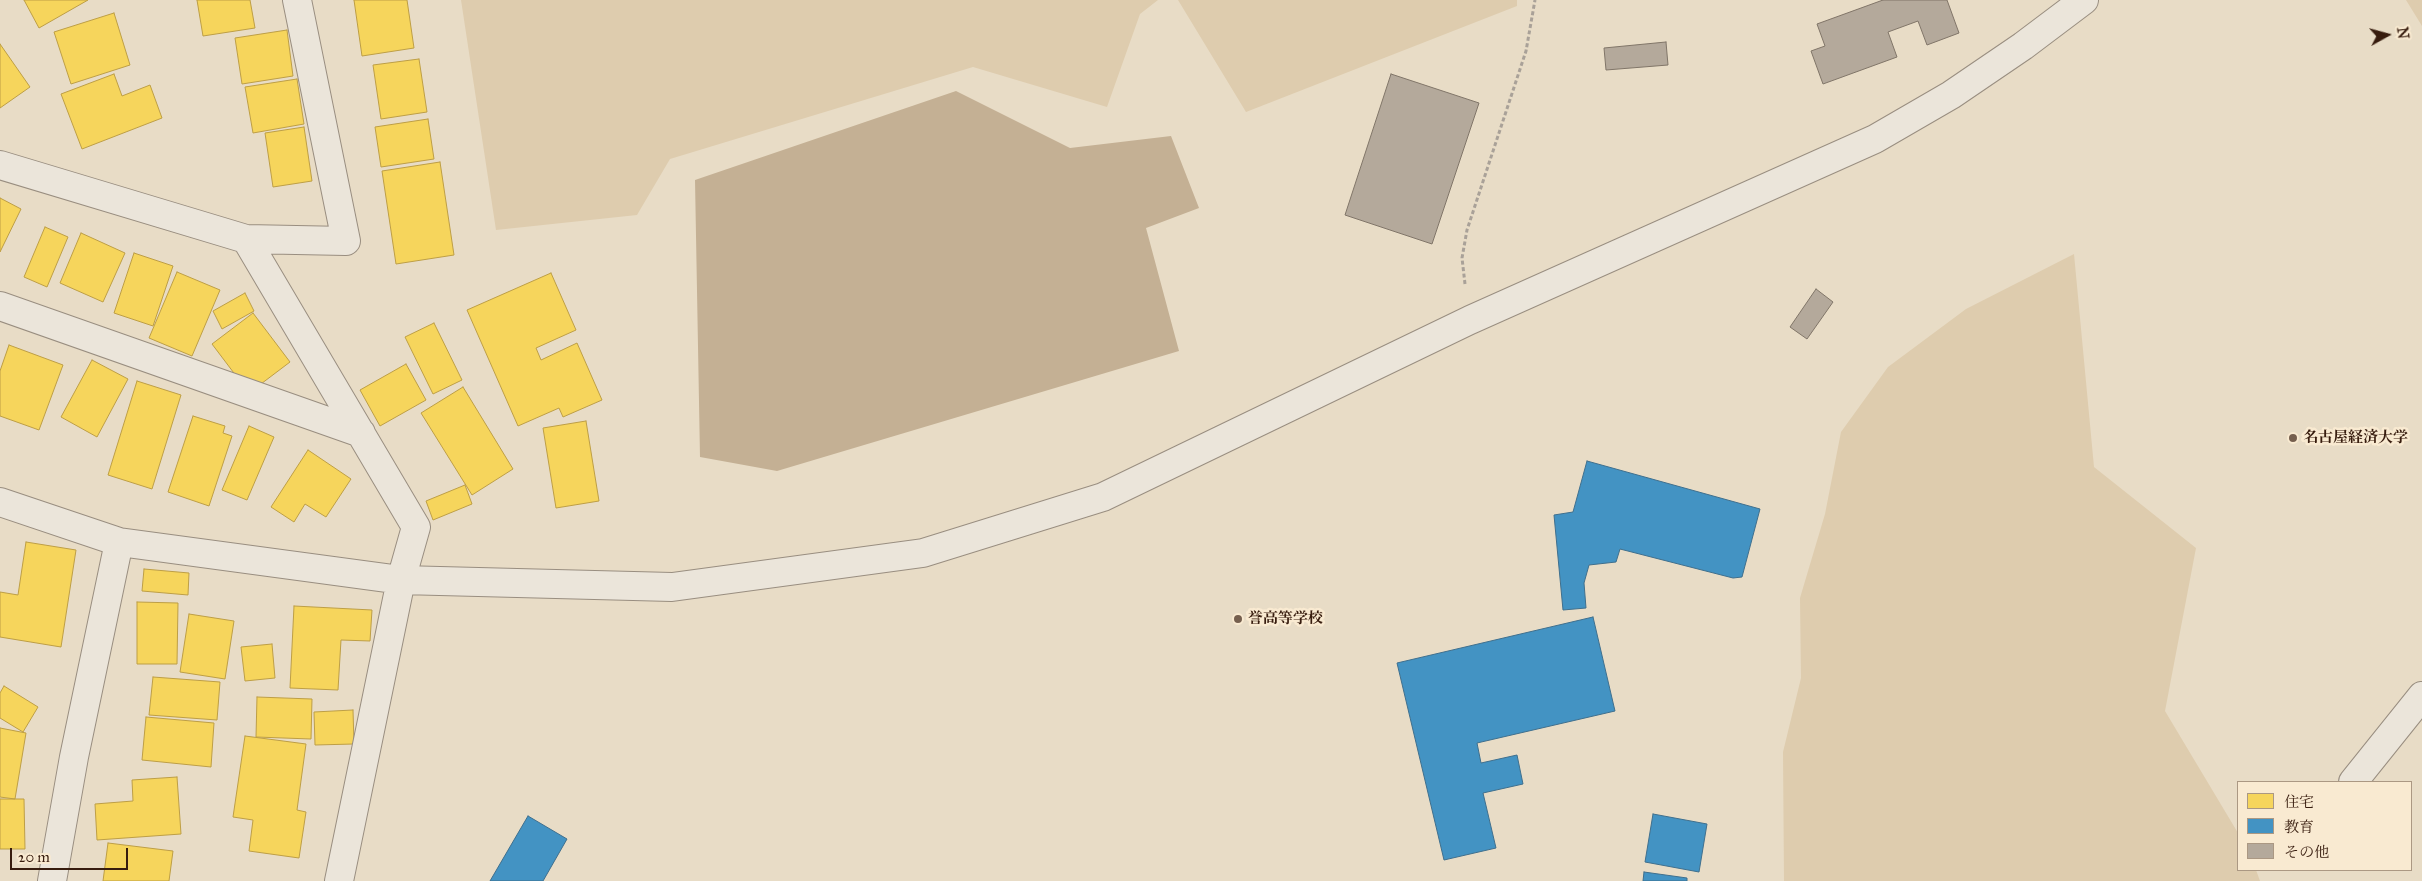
<!DOCTYPE html>
<html>
<head>
<meta charset="utf-8">
<style>
	body { margin:0 }
	#map { position:relative; width:2422px; height:881px; overflow:hidden; background:#e8dcc6; font-family:"IM FELL Great Primer","Noto Serif JP",serif }
	canvas { display:block }
	.legend { position:absolute; left:2237px; top:781px; width:175px; height:90px; box-sizing:border-box; background:#f9ead1; border:1px solid #ab9883; margin:0; padding:6px 9px; list-style:none; font-size:15px; color:#371c0e }
	.legend li { display:flex; align-items:center; gap:10px; height:25px }
	.legend b { width:25px; border:1px solid #ab9883 }
	.north { position:absolute; left:2362px; top:10px; width:50px; height:50px; -webkit-text-stroke:4px #f9ead1; paint-order:stroke; rotate:83deg; font-size:14px; font-weight:700; line-height:20px; text-align:center; color:#371c0e }
	.north::after { content:''; display:block; margin:auto; width:18px; height:22px; background:#371c0e; clip-path:polygon(50% 0,100% 100%,50% 72%,0 100%) }
	.scale { position:absolute; left:10px; top:848px; width:118px; height:22px; box-sizing:border-box; border:2px solid #371c0e; border-top:0; padding-left:6px; font-size:15px; line-height:18px; white-space:nowrap; color:#371c0e; -webkit-text-stroke:4px #f9ead1; paint-order:stroke }
</style>
</head>
<body>
<div id="map">
<canvas width="2422" height="881"></canvas>
<ul class="legend">
<li><b style="height:14px;background:#f6d55c"></b>住宅</li>
<li><b style="height:14px;background:#4393c3"></b>教育</li>
<li><b style="height:14px;background:#b4a99b"></b>その他</li>
</ul>
<div class="north">N</div>
<div class="scale">20 m</div>
</div>
<script>
const c = document.querySelector('canvas').getContext('2d');
c.lineJoin = 'round';
function fill(path, color) {
  c.fillStyle = color;
  c.fill(path, 'evenodd');
}
function toPath(rows) {
  const path = new Path2D();
  for (const r of rows) {
    path.moveTo(r[0], r[1]);
    for (let i = 2; i < r.length; i += 2) path.lineTo(r[i], r[i + 1]);
  }
  return path;
}
function stroke(path, color, width, dash) {
  c.strokeStyle = color;
  c.lineWidth = width;
  c.lineCap = dash ? 'butt' : 'round';
  c.setLineDash(dash || []);
  c.stroke(path);
}
function label(font, color, halo, rows, align = 'center') {
  c.font = font + ' "IM FELL Great Primer","Noto Serif JP",serif';
  c.lineWidth = 5;
  c.setLineDash([]);
  c.textBaseline = 'middle';
  c.strokeStyle = halo;
  c.fillStyle = color;
  for (const [text, x, y, turn = 0] of rows) {
    c.save();
    c.translate(x, y);
    c.rotate((+turn || 0) * Math.PI / 180);
    c.textAlign = isNaN(turn) ? turn : align;
    if (halo) c.strokeText(text, 0, 0);
    c.fillText(text, 0, 0);
    c.restore();
  }
}
fill(toPath([
	[461,0,1158,0,1140,14,1107,107,973,67,670,159,637,215,496,230],
	[1178,0,1517,0,1517,6,1246,112],
	[2406,0,2422,0,2422,26],
	[2074,254,2094,467,2196,548,2165,711,2238,833,2238,870,2256,870,2260,881,1784,881,1783,752,1801,678,1800,598,1825,514,1841,432,1888,367,1966,309]
]), '#deccae');
fill(toPath([
	[956,91,1070,148,1171,136,1199,208,1146,228,1179,351,777,471,700,457,695,180]
]), '#c4b094');
const homes = toPath([
	[24,0,88,0,39,28,24,0],
	[197,0,250,0,255,28,203,36,197,0],
	[354,0,407,0,414,48,362,56,354,0],
	[114,13,130,65,71,84,54,32,114,13],
	[287,30,293,76,242,84,235,38,287,30],
	[0,44,30,87,0,108,0,44],
	[419,59,427,112,381,119,373,65,419,59],
	[114,74,122,96,150,85,162,118,82,149,61,94,114,74],
	[297,79,304,124,253,133,245,87,297,79],
	[428,119,434,159,381,167,375,127,428,119],
	[304,127,312,181,273,187,265,133,304,127],
	[440,162,454,255,396,264,382,171,440,162],
	[0,198,21,209,0,252,0,198],
	[45,227,68,237,47,287,24,277,45,227],
	[81,233,125,253,103,302,60,283,81,233],
	[134,253,173,266,153,326,114,313,134,253],
	[177,272,220,290,192,356,149,338,177,272],
	[551,273,576,330,536,348,541,360,577,343,602,400,563,417,559,408,518,426,467,310,551,273],
	[245,293,254,311,222,329,213,311,245,293],
	[253,313,290,362,249,393,212,344,253,313],
	[434,323,462,380,433,394,405,337,434,323],
	[9,345,63,365,39,430,0,416,0,371,9,345],
	[92,360,128,379,97,437,61,417,92,360],
	[406,364,426,400,380,426,360,390,406,364],
	[137,381,181,395,152,489,108,475,137,381],
	[463,387,513,469,472,495,421,413,463,387],
	[193,416,225,426,223,433,232,436,209,506,168,492,193,416],
	[586,421,599,501,556,508,543,428,586,421],
	[249,426,274,437,247,500,222,490,249,426],
	[308,450,351,479,326,517,305,504,294,522,271,507,308,450],
	[465,485,472,504,433,520,426,501,465,485],
	[26,542,76,550,61,647,0,637,0,592,18,595,26,542],
	[144,569,189,573,188,595,142,591,144,569],
	[137,602,178,603,177,664,137,664,137,602],
	[294,606,372,610,370,641,341,640,338,690,290,688,294,606],
	[189,614,234,621,225,679,180,672,189,614],
	[272,644,275,678,245,681,241,647,272,644],
	[153,677,220,682,217,720,149,715,153,677],
	[4,686,38,707,23,732,0,718,0,693,4,686],
	[257,697,312,699,311,739,256,737,257,697],
	[353,710,354,744,315,745,314,712,353,710],
	[146,717,214,723,211,767,142,760,146,717],
	[0,728,26,733,15,799,0,797,0,728],
	[245,736,306,744,297,810,306,812,299,858,249,851,253,820,233,817,245,736],
	[177,777,181,834,97,840,95,804,133,801,132,780,177,777],
	[0,799,24,799,25,849,0,849,0,799],
	[108,843,173,851,169,881,103,881,108,843]
]);
fill(homes, '#f6d55c');
stroke(homes, '#bd9e45', 1);
const schools = toPath([
	[1587,461,1760,509,1742,577,1733,578,1620,549,1616,562,1589,565,1584,583,1586,608,1563,610,1554,515,1573,512,1587,461],
	[1593,617,1615,711,1477,743,1481,763,1517,755,1523,784,1483,793,1496,848,1444,860,1397,663,1593,617],
	[1653,814,1707,824,1699,872,1645,862,1653,814],
	[528,816,567,839,543,881,490,881,528,816],
	[1644,872,1687,878,1687,881,1643,881,1644,872]
]);
fill(schools, '#4393c3');
stroke(schools, '#3f6f8d', 1);
const building = toPath([
	[1883,0,1947,0,1959,33,1927,45,1918,21,1888,32,1897,57,1823,84,1811,51,1825,46,1817,24,1883,0],
	[1666,42,1668,65,1606,70,1604,48,1666,42],
	[1391,74,1479,103,1432,244,1345,215,1391,74],
	[1816,289,1833,302,1807,339,1790,327,1816,289]
]);
fill(building, '#b4a99b');
stroke(building, '#807568', 1);
const minor = toPath([
	[0,165,246,239,346,241,297,0],
	[246,239,416,527,401,580,339,881],
	[0,306,361,433],
	[0,502,119,542,401,580,672,587,923,553,1103,497,1470,320,1875,139,1951,95,2023,46,2084,0],
	[2353,782,2422,696],
	[52,881,74,757,119,542]
]);
stroke(minor, '#998e80', 30);
stroke(toPath([
	[1465,284,1462,258,1467,230,1526,51,1535,0]
]), '#a9a198', 3, [4, 2.5]);
stroke(minor, '#ebe5da', 28);
for (const [x, y, r, color] of [
	[2293,438,5,"#755f4e"],
	[1238,619,5,"#755f4e"]
]) {
  const dot = new Path2D();
  dot.arc(x, y, r, 0, 2 * Math.PI);
  c.fillStyle = color;
  c.fill(dot);
  stroke(dot, '#f9ead1', 2);
}
label('bold 15px', '#371c0e', '#f9ead1', [
	["名古屋経済大学",2303,438],
	["誉高等学校",1248,619]
], 'left');
</script>
</body>
</html>
